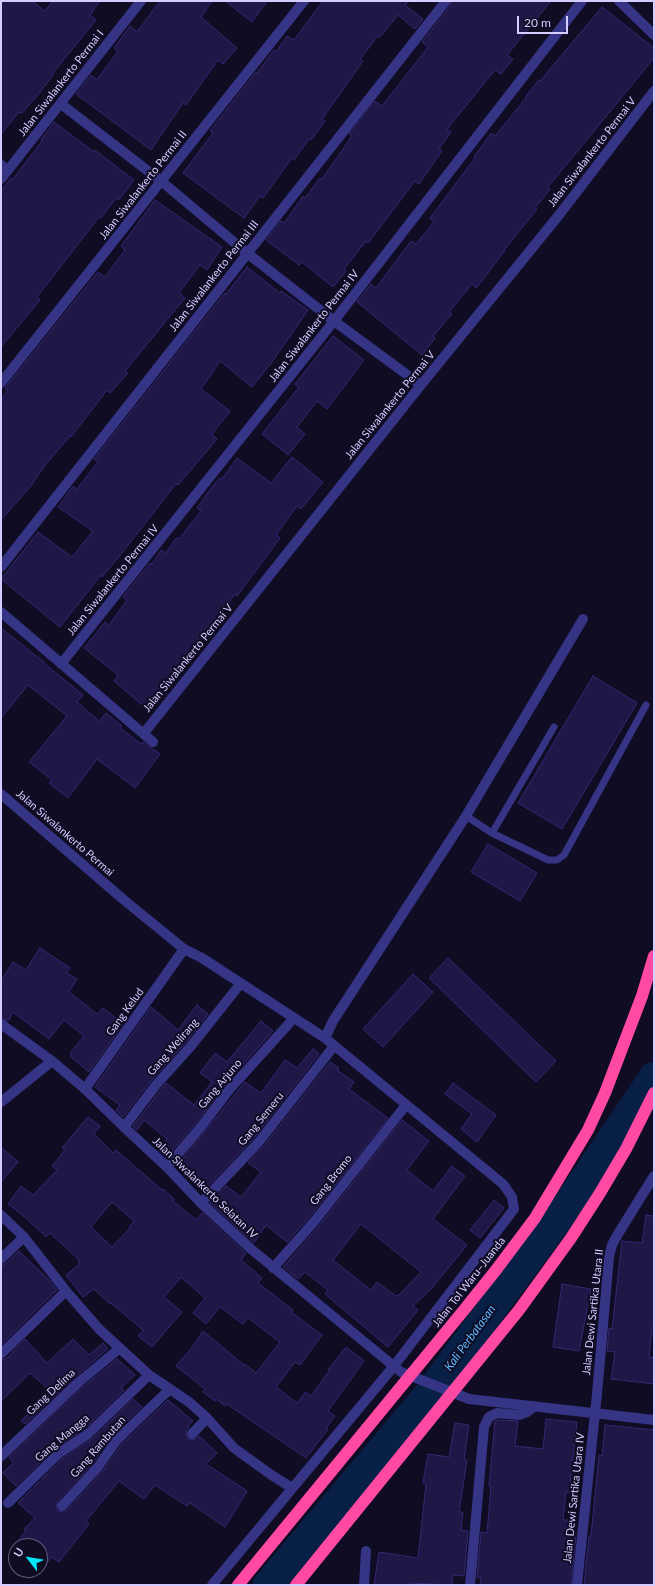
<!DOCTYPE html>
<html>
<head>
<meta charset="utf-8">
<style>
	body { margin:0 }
	#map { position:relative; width:655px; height:1586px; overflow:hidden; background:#100c23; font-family:Lato,sans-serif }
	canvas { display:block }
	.frame { position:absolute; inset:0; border:2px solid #d3ceff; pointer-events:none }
	.north { position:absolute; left:8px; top:1538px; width:40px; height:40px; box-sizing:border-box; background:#100c23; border:1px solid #5e5a7b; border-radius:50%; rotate:301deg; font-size:11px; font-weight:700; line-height:16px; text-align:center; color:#d3ceff }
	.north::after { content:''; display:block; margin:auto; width:14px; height:18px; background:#00e4f9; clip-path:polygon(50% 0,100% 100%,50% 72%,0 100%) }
	.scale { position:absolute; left:517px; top:16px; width:51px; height:18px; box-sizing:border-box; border:2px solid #d3ceff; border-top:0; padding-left:5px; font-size:12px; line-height:14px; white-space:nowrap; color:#d3ceff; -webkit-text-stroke:3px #100c23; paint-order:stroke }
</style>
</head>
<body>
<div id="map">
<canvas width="655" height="1586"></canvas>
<div class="frame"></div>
<div class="north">U</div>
<div class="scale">20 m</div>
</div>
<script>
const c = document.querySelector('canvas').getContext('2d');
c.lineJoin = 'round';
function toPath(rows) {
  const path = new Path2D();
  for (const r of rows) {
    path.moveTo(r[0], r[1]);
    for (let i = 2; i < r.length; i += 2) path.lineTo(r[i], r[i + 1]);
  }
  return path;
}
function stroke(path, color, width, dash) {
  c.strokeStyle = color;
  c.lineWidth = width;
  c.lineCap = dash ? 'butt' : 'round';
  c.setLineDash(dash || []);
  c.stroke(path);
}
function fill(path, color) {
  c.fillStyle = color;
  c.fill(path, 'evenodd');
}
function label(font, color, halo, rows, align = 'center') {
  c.font = font + ' Lato,sans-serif';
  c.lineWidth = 4;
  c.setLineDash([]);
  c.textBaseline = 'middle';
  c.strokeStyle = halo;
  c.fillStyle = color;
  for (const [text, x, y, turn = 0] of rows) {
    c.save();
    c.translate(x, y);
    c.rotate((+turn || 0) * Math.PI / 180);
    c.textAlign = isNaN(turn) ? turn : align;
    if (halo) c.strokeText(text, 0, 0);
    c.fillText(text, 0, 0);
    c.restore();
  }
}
stroke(toPath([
	[268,1585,429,1394,560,1216,654,1077]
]), '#082046', 30);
const building = toPath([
	[1,1,32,1,45,11,53,1,100,1,90,15,96,20,53,73,54,74,37,96,22,113,19,112,1,134,1,1],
	[160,1,212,1,201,17,237,48,223,64,218,60,186,105,183,103,151,150,76,94,91,75,97,80,118,51,114,48,130,26,137,32,160,1],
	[225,1,267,1,252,22,225,1],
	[323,1,409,1,405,5,423,19,415,29,398,15,380,37,378,36,360,59,363,61,322,119,325,121,311,140,309,139,294,160,292,158,263,198,260,196,244,218,183,173,213,133,210,131,256,72,257,73,274,50,276,52,287,36,294,40,323,1],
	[452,1,551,1,507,55,513,59,501,74,495,70,447,129,451,132,439,149,442,151,419,184,415,181,368,243,366,241,344,269,346,271,333,287,302,262,299,265,266,240,281,221,284,223,303,196,305,198,320,178,322,179,352,136,349,134,375,101,382,106,411,69,428,47,422,42,451,5,452,1],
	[602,7,654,48,654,58,548,187,550,189,535,208,537,209,504,250,505,250,488,273,476,288,472,284,449,312,452,314,433,336,435,338,422,355,357,302,371,284,376,288,411,241,416,244,434,222,430,218,475,158,474,157,491,133,495,136,526,98,525,97,539,80,540,81,602,7],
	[54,122,94,152,95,150,134,180,119,200,116,198,101,218,99,217,37,297,40,300,1,347,1,191,11,178,13,179,42,141,41,140,54,122],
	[155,200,222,247,207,270,200,265,179,293,185,298,125,371,128,373,110,393,107,390,71,437,70,436,46,464,30,487,1,520,1,400,8,390,5,388,98,272,105,277,125,250,121,246,155,200],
	[247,267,280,293,281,291,308,310,272,362,252,387,220,361,201,389,230,411,212,434,217,439,178,485,177,484,175,485,122,553,102,577,101,575,60,627,1,579,38,532,72,557,93,531,58,507,73,486,77,489,98,462,94,459,225,293,226,294,247,267],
	[333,336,364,360,327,409,317,401,297,427,305,434,288,455,262,434,299,387,295,384,333,336],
	[292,457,323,482,301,509,297,506,276,535,280,538,237,596,235,594,212,625,213,626,190,654,191,655,176,671,146,708,114,681,118,675,84,648,105,622,109,625,127,600,123,597,150,563,152,564,161,550,166,553,176,538,179,539,201,511,197,508,209,491,220,478,222,479,237,458,271,483,292,457],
	[1,628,44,662,44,663,83,695,77,702,99,721,106,713,122,726,120,728,141,744,143,742,160,754,135,788,97,759,68,798,49,783,52,780,29,762,67,716,28,685,1,718,1,628],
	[593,676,637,703,562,829,518,803,593,676],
	[488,844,537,873,520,901,471,872,488,844],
	[40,948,70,968,66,973,77,979,69,992,97,1014,103,1008,123,1024,89,1072,71,1057,71,1052,84,1036,64,1020,49,1039,13,1012,8,1021,1,1018,1,981,13,962,26,970,40,948],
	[448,958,556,1061,536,1082,429,978,448,958],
	[413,974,433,992,383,1047,363,1029,413,974],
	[197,1005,208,1014,186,1042,151,1081,123,1117,116,1110,120,1105,95,1087,151,1007,178,1030,197,1005],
	[261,1021,273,1031,224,1086,195,1124,166,1158,158,1150,167,1139,144,1120,137,1130,133,1126,166,1083,194,1105,212,1082,200,1073,215,1053,227,1062,261,1021],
	[313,1049,319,1054,253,1139,205,1189,190,1176,192,1174,179,1163,245,1082,261,1093,285,1060,297,1068,313,1049],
	[330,1062,339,1068,337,1070,354,1082,349,1089,388,1118,308,1219,287,1242,266,1225,254,1243,210,1203,226,1186,241,1197,261,1172,248,1163,263,1147,330,1062],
	[453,1083,496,1115,477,1142,461,1129,472,1114,445,1094,453,1083],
	[88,1117,100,1126,94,1134,113,1153,116,1150,162,1190,163,1189,174,1199,173,1201,196,1220,202,1213,246,1253,241,1260,262,1278,258,1283,293,1310,291,1312,322,1335,300,1365,295,1362,276,1387,297,1403,306,1392,311,1396,329,1371,328,1370,346,1347,364,1361,328,1411,335,1416,326,1428,328,1429,306,1458,227,1404,225,1406,216,1399,215,1401,203,1392,205,1389,176,1366,193,1346,203,1331,244,1365,245,1364,256,1373,280,1342,248,1318,243,1324,220,1307,206,1324,193,1313,205,1298,181,1277,164,1297,182,1312,152,1347,138,1336,143,1330,111,1303,110,1304,94,1289,83,1297,66,1275,80,1264,78,1262,79,1260,50,1233,46,1237,26,1218,8,1204,21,1186,33,1195,57,1170,52,1166,65,1150,62,1148,88,1117],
	[112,1202,134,1221,129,1227,130,1228,112,1247,91,1227,112,1202],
	[402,1120,429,1141,407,1170,433,1191,452,1166,465,1176,433,1219,467,1245,431,1289,413,1306,418,1310,388,1347,325,1294,328,1290,305,1272,298,1279,283,1267,318,1227,402,1120],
	[361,1224,421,1272,399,1295,396,1296,377,1282,371,1290,333,1260,361,1224],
	[1,1147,18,1162,1,1182,1,1147],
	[494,1200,504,1208,480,1238,470,1230,494,1200],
	[646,1215,654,1216,654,1328,652,1328,649,1357,654,1358,654,1384,611,1379,615,1352,607,1351,609,1328,612,1329,622,1241,642,1243,646,1215],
	[19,1251,49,1280,57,1290,1,1345,1,1265,5,1264,19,1251],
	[562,1284,591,1289,579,1351,553,1347,562,1284],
	[25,1339,47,1363,73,1339,89,1355,103,1343,108,1349,75,1377,25,1424,21,1421,51,1391,30,1373,1,1401,1,1360,6,1359,25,1339],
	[117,1359,135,1375,121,1388,124,1390,84,1429,54,1449,16,1486,3,1473,13,1463,9,1457,83,1387,117,1359],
	[133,1399,142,1407,111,1436,93,1463,57,1502,56,1508,58,1511,64,1512,67,1510,103,1471,121,1445,168,1400,193,1421,188,1426,189,1427,186,1432,187,1438,194,1440,199,1436,217,1453,206,1464,247,1491,225,1527,190,1503,187,1506,155,1485,144,1499,119,1481,86,1521,89,1524,59,1562,52,1557,42,1569,40,1568,40,1546,16,1546,16,1549,13,1547,26,1531,24,1529,35,1518,18,1503,62,1459,92,1439,133,1399],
	[546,1419,577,1422,569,1493,566,1492,563,1520,568,1520,566,1534,576,1535,571,1585,480,1585,481,1578,477,1577,481,1532,487,1533,491,1486,489,1486,495,1421,498,1420,518,1421,515,1446,543,1449,546,1419],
	[455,1423,469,1425,464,1460,467,1460,459,1512,463,1512,461,1530,468,1531,464,1576,453,1575,452,1585,410,1583,410,1585,374,1585,379,1552,418,1558,426,1484,423,1483,428,1454,449,1457,455,1423],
	[605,1425,654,1430,654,1585,584,1585,589,1536,591,1536,599,1455,602,1456,605,1425]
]);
fill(building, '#1f1745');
stroke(building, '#352773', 1);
stroke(toPath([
	[1,163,9,170],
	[466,816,492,833,554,727],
	[492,833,548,860,557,860,564,855,646,705]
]), '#353485', 7);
stroke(toPath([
	[619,1,654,35],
	[61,104,161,181,247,253,334,321,421,385],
	[1,179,141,1],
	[1,383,304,1],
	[1,567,446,1],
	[1,612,153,742],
	[61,664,334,321,582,1],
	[144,733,421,385,559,215,654,91],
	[1,794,124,900,184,949,202,958,325,1038],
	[1,1024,52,1061,85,1089,124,1127,167,1167,201,1203,251,1249,401,1372,469,1399,654,1420],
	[85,1089,184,949],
	[1,1102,52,1061],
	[124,1127,156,1085,191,1046,241,983],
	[167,1167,200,1128,229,1090,294,1018],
	[201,1203,258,1143,334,1046],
	[1,1215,24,1237,66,1291,99,1329,149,1375,189,1402,207,1418,234,1448,270,1474,292,1488],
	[1,1259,24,1237],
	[273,1268,313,1223,406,1105],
	[1,1354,66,1291],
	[192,1434,207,1418],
	[1,1456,79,1382,120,1348],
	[8,1503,58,1454,88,1434,149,1375],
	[62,1506,98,1467,116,1441,125,1432,170,1389],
	[212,1585,394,1366,514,1209,512,1197,503,1184,325,1038,333,1021,466,816,583,619],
	[364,1585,366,1551],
	[470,1585,484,1427,489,1417,497,1413,519,1415,527,1412,535,1406],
	[577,1585,597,1394,609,1257,612,1245,618,1234,654,1176]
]), '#353485', 10);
stroke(toPath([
	[238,1585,464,1310,496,1270,535,1218,588,1130,605,1093,642,996,654,956],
	[296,1585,519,1310,571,1238,600,1193,626,1149,654,1093]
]), '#ff49a3', 12);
label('11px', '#d3ceff', '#100c23', [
	["Jalan Siwalankerto Permai I",61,83,-52],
	["Jalan Siwalankerto Permai V",592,152,-52],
	["Jalan Siwalankerto Permai II",143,185,-52],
	["Jalan Siwalankerto Permai III",214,276,-52],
	["Jalan Siwalankerto Permai IV",314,326,-52],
	["Jalan Siwalankerto Permai V",390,405,-51],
	["Jalan Siwalankerto Permai IV",113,580,-51],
	["Jalan Siwalankerto Permai V",188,658,-51],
	["Jalan Siwalankerto Permai",65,833,41],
	["Gang Kelud",125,1012,-54],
	["Gang Welirang",173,1047,-49],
	["Gang Arjuno",220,1084,-50],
	["Gang Semeru",261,1119,-51],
	["Gang Bromo",331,1180,-52],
	["Jalan Siwalankerto Selatan IV",205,1188,44],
	["Jalan Tol Waru–Juanda",469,1282,-52],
	["Jalan Dewi Sartika Utara II",593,1312,-84],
	["Gang Delima",51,1392,-43],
	["Gang Mangga",62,1438,-40],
	["Gang Rambutan",98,1447,-49],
	["Jalan Dewi Sartika Utara IV",574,1498,-84]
]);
label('italic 12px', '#5cb6ff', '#100c23', [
	["Kali Perbatasan",470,1338,-54]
]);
</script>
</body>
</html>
